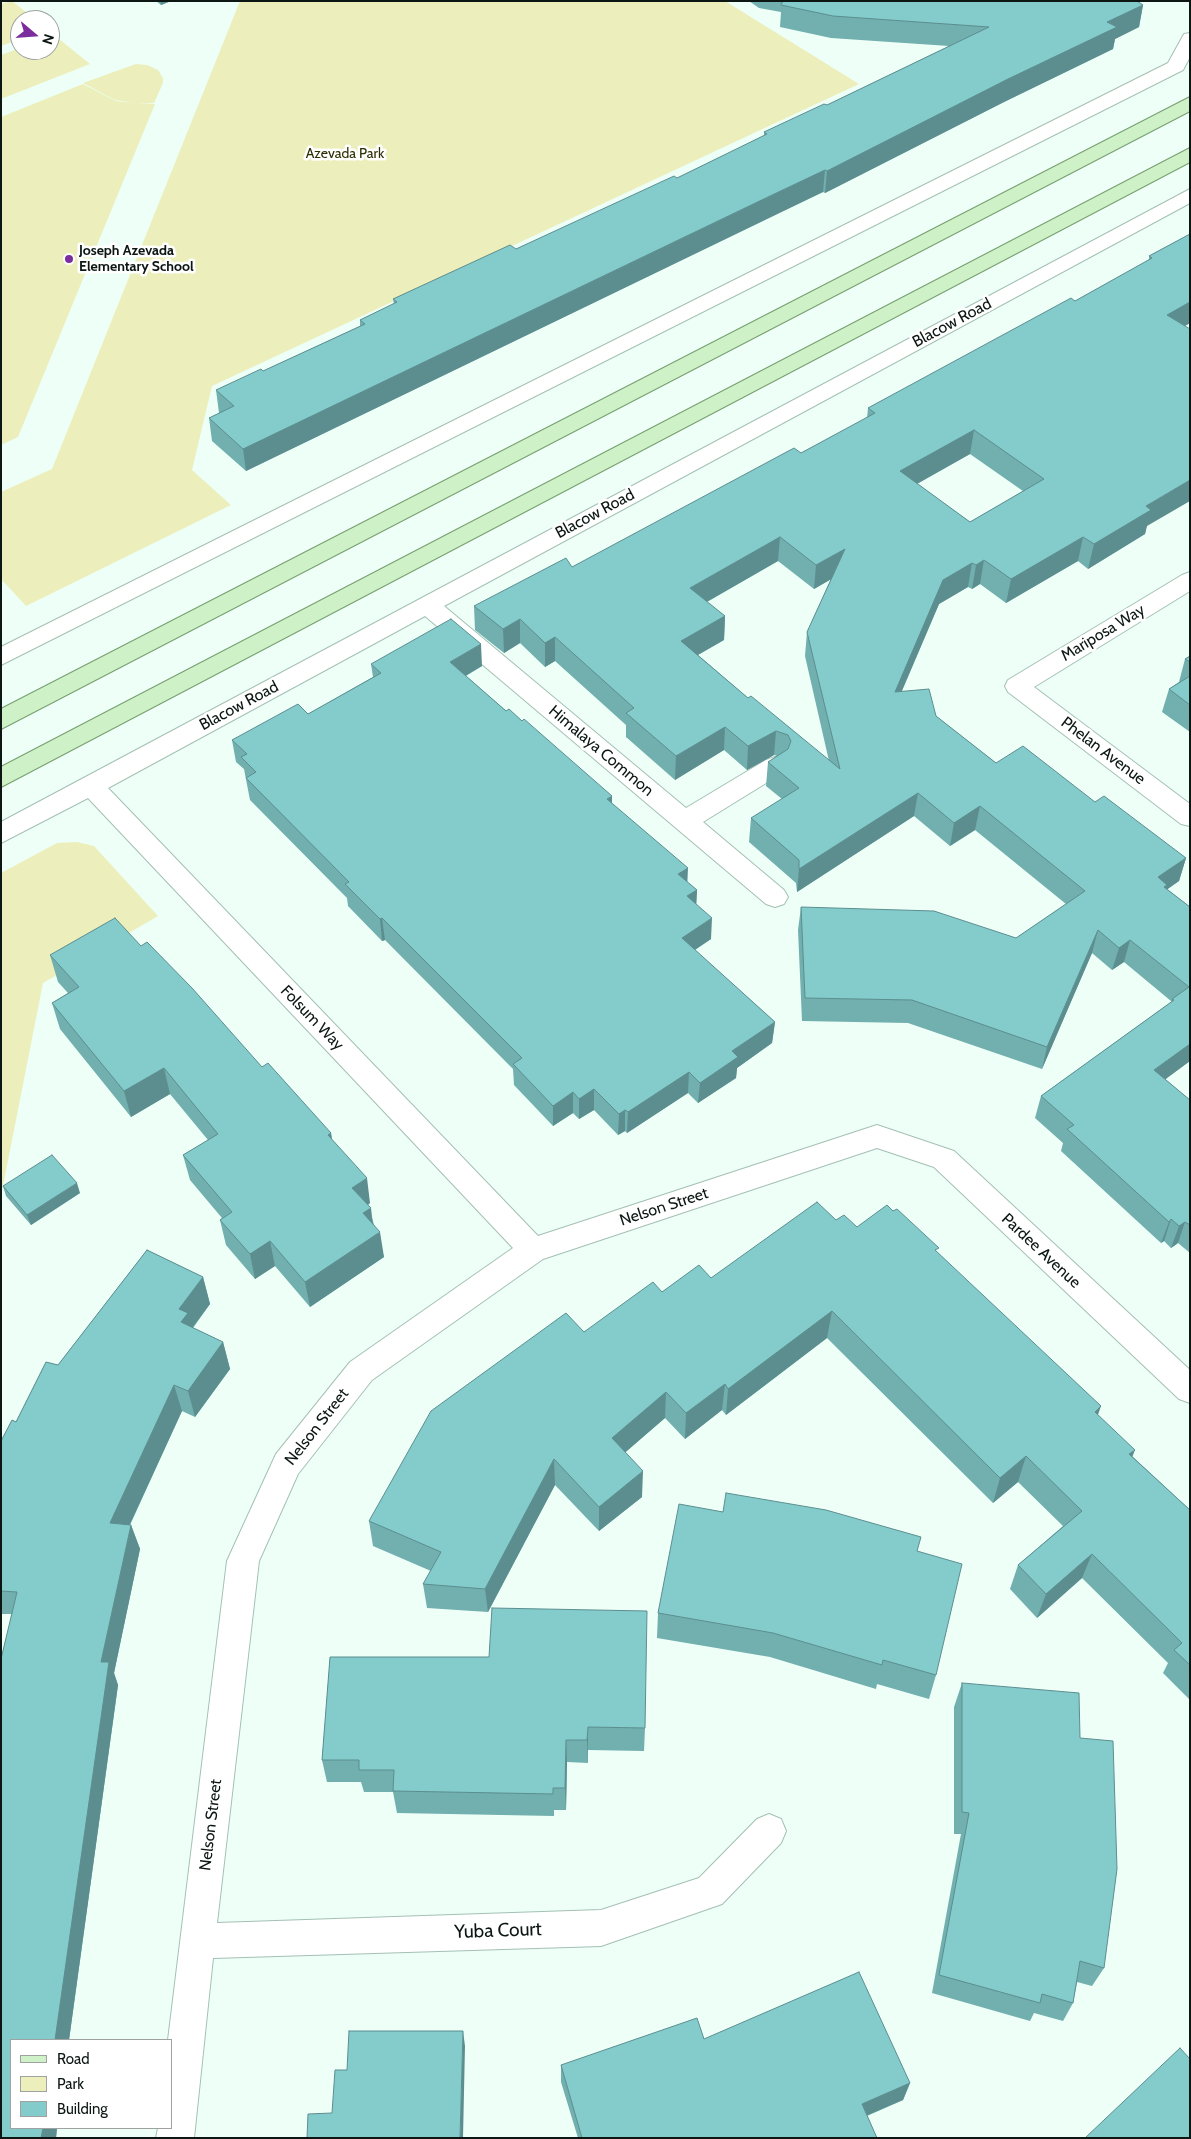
<!DOCTYPE html>
<html>
<head>
<meta charset="utf-8">
<style>
	body { margin:0 }
	#map { position:relative; width:1191px; height:2139px; overflow:hidden; background:#edfff7; font-family:Cabin,sans-serif }
	canvas { display:block }
	.frame { position:absolute; inset:0; border:2px solid #0c1713; pointer-events:none }
	.legend { position:absolute; left:10px; top:2039px; width:162px; height:90px; box-sizing:border-box; background:#fff; border:1px solid #9ea2a1; margin:0; padding:6px 9px; list-style:none; font-size:15px; color:#0c1713 }
	.legend li { display:flex; align-items:center; gap:10px; height:25px }
	.legend b { width:25px; border:1px solid #9ea2a1 }
	.north { position:absolute; left:10px; top:10px; width:50px; height:50px; box-sizing:border-box; background:#fff; border:1px solid #9ea2a1; border-radius:50%; rotate:108deg; font-size:14px; font-weight:700; line-height:20px; text-align:center; color:#0c1713 }
	.north::after { content:''; display:block; margin:auto; width:18px; height:22px; background:#7b2c9d; clip-path:polygon(50% 0,100% 100%,50% 72%,0 100%) }
</style>
</head>
<body>
<div id="map">
<canvas width="1191" height="2139"></canvas>
<div class="frame"></div>
<ul class="legend">
<li><b style="height:6px;background:#cff1c7"></b>Road</li>
<li><b style="height:14px;background:#ecefbb"></b>Park</li>
<li><b style="height:14px;background:#84cbcc"></b>Building</li>
</ul>
<div class="north">N</div>
</div>
<script>
const c = document.querySelector('canvas').getContext('2d');
c.lineJoin = 'round';
function fill(path, color) {
  c.fillStyle = color;
  c.fill(path, 'evenodd');
}
function toPath(rows) {
  const path = new Path2D();
  for (const r of rows) {
    path.moveTo(r[0], r[1]);
    for (let i = 2; i < r.length; i += 2) path.lineTo(r[i], r[i + 1]);
  }
  return path;
}
function stroke(path, color, width, dash) {
  c.strokeStyle = color;
  c.lineWidth = width;
  c.lineCap = dash ? 'butt' : 'round';
  c.setLineDash(dash || []);
  c.stroke(path);
}
function label(font, color, halo, rows, align = 'center') {
  c.font = font + ' Cabin,sans-serif';
  c.lineWidth = 5;
  c.setLineDash([]);
  c.textBaseline = 'middle';
  c.strokeStyle = halo;
  c.fillStyle = color;
  for (const [text, x, y, turn = 0] of rows) {
    c.save();
    c.translate(x, y);
    c.rotate((+turn || 0) * Math.PI / 180);
    c.textAlign = isNaN(turn) ? turn : align;
    if (halo) c.strokeText(text, 0, 0);
    c.fillText(text, 0, 0);
    c.restore();
  }
}
fill(toPath([
	[12,1,36,20,20,20,20,39,1,46,1,4],
	[240,1,725,1,859,84,212,386,192,470,231,505,26,606,1,579,1,492,52,469],
	[54,35,90,64,1,99,1,55,20,48,20,50,50,50,50,36],
	[136,64,147,65,158,70,163,78,163,83,154,103,138,103,155,104,18,437,1,445,1,117,83,84,116,101,135,103,115,100,83,83],
	[77,842,94,846,158,916,43,983,1,1196,1,873,57,843]
]), '#ecefbb');
const minor = toPath([
	[1190,33,1190,57,1183,70,1,665,1,647,1168,63,1184,34,1190,33],
	[1190,189,1190,203,444,606,686,808,766,760,775,757,784,760,787,766,784,772,703,822,784,890,788,897,784,904,775,907,766,904,425,616,108,788,538,1236,877,1125,954,1151,1190,1370,1190,1403,1179,1399,934,1167,877,1148,543,1259,372,1380,298,1474,259,1561,217,1923,601,1910,699,1878,757,1819,769,1814,781,1819,786,1831,781,1843,722,1904,601,1946,213,1958,194,2138,156,2138,158,2128,171,2128,171,2040,168,2040,227,1561,276,1454,350,1362,513,1248,88,798,1,843,1,822,1190,189],
	[1190,572,1190,591,1034,687,1190,804,1190,826,1181,824,1008,692,1005,686,1008,680,1182,575,1190,572]
]);
const major = toPath([
	[1190,97,1190,111,1,729,1,709,1190,97],
	[1190,148,1190,162,1,787,1,767,1190,148]
]);
stroke(minor, '#a4c0b4', 2);
stroke(major, '#769e6f', 2);
fill(minor, '#fff');
fill(major, '#cff1c7');
fill(toPath([
	[156,1,171,1,161,5],
	[749,1,1137,1,1143,5,1139,27,1115,39,1113,49,1004,102,825,193,823,192,768,218,246,471,212,441,209,418,219,413,216,390,263,371,360,326,360,320,394,304,393,299,516,249,677,178,764,136,764,132,827,105,949,46,831,38,780,27,781,12,759,8],
	[1190,234,1190,323,1185,326,1145,534,1088,569,1078,561,1006,603,980,584,972,589,968,587,939,604,902,691,936,716,996,763,1095,802,1186,858,1179,881,1167,889,1190,907,1190,1061,1165,1079,1190,1100,1190,1253,1178,1243,1171,1248,1164,1241,1161,1243,1061,1151,1063,1143,1035,1118,1041,1096,1171,1002,1171,1001,1124,962,1112,970,1092,953,1042,1069,908,1023,802,1021,798,930,801,907,1016,938,1066,904,975,830,950,846,914,816,797,892,796,883,749,842,751,818,782,799,766,786,768,762,777,756,774,755,747,770,724,750,675,780,626,737,626,725,555,661,545,667,520,643,504,653,475,630,474,606,572,567,801,453,867,418,868,408,1075,301,1149,260,1149,256],
	[970,454,1023,491,970,522,917,484],
	[778,561,814,589,831,579,807,632,805,656,829,761,748,698,698,655,724,640,725,616,707,602],
	[1190,656,1190,732,1162,712,1169,689,1179,682,1185,659],
	[371,664,482,666,466,676,612,803,687,882,697,890,696,904,711,939,695,950,775,1022,772,1043,737,1068,736,1078,698,1103,688,1093,627,1133,625,1131,618,1135,594,1110,579,1119,573,1113,553,1126,514,1085,513,1069,385,940,382,941,348,906,347,898,250,800,244,769,236,762,232,740,308,714,373,677],
	[141,946,262,1067,331,1133,332,1140,370,1203,368,1205,384,1257,310,1307,275,1266,255,1279,226,1245,220,1220,222,1218,190,1180,183,1155,208,1140,170,1094,131,1117,60,1029,52,1003,68,993,58,982,50,955],
	[3,1186,80,1193,31,1225,6,1196],
	[836,1220,938,1253,1098,1415,1132,1456,1190,1510,1190,1700,1163,1673,1168,1663,1082,1578,1037,1618,1010,1589,1018,1565,1063,1526,1018,1482,993,1503,827,1338,726,1415,722,1410,685,1439,665,1418,625,1452,642,1497,599,1531,555,1485,488,1612,427,1608,423,1584,431,1571,373,1546,369,1521,584,1332,662,1292,711,1278],
	[147,1250,203,1277,210,1304,193,1328,223,1342,230,1369,195,1417,182,1411,130,1525,131,1525,140,1549,114,1673,118,1685,69,2040,11,2040,11,2128,57,2128,56,2138,1,2138,1,1659,12,1614,1,1614,1,1441,12,1420,16,1422,46,1362,58,1365],
	[917,1551,936,1675,929,1699,877,1684,876,1689,770,1657,657,1638,658,1613],
	[330,1657,645,1728,644,1751,588,1750,588,1763,567,1762,566,1810,554,1810,554,1816,397,1813,393,1792,364,1792,361,1782,327,1782,322,1760],
	[962,1683,1080,1738,1104,1968,1092,1986,1077,1982,1073,2003,1063,2021,1034,2013,1030,2021,932,1993,961,1834,954,1834,954,1707],
	[704,2039,910,2083,903,2100,867,2116,877,2138,578,2138,561,2082,561,2065]
]), '#72afaf');
fill(toPath([
	[160,1,171,1,161,5],
	[1143,5,1139,27,1115,39,1113,49,1004,102,825,193,827,171,1107,22],
	[825,170,823,192,246,471,243,449],
	[1190,302,1190,323,1162,339,1167,315],
	[974,430,970,454,897,495,900,471],
	[1190,480,1190,501,1147,526,1145,534,1088,569,1094,544,1146,506],
	[780,537,778,561,689,612,690,588],
	[1083,537,1078,561,1006,603,1011,579],
	[845,549,842,573,814,589,816,565],
	[984,560,980,584,972,589,976,565],
	[972,563,968,587,939,604,891,716,895,692,943,580],
	[725,616,724,640,680,665,681,641],
	[520,619,520,643,504,653,503,629],
	[555,637,555,661,545,667,545,643],
	[481,644,482,666,451,684,450,662],
	[725,727,724,750,675,780,676,756],
	[776,731,774,755,747,770,748,746],
	[918,793,914,816,797,892,799,869],
	[612,796,612,818,607,799],
	[980,806,975,830,950,846,954,823],
	[1186,858,1179,881,1165,891,1158,877],
	[688,868,687,890,678,874],
	[697,890,696,912,687,896],
	[382,918,385,940,382,941,380,919],
	[712,918,711,939,681,959,682,938],
	[1098,930,1092,953,1042,1069,1047,1047],
	[1130,940,1124,962,1112,970,1119,948],
	[775,1022,772,1043,737,1068,736,1078,698,1103,700,1083,732,1051],
	[1190,1044,1190,1061,1147,1093,1154,1070],
	[164,1068,170,1094,131,1117,124,1091],
	[689,1072,688,1093,627,1133,628,1112],
	[594,1089,594,1110,579,1119,579,1099],
	[573,1092,573,1113,553,1126,553,1106],
	[625,1110,625,1131,618,1135,619,1114],
	[331,1133,335,1159,328,1135],
	[367,1178,370,1203,356,1213,352,1188],
	[77,1183,80,1193,31,1225,27,1215],
	[371,1208,374,1234,363,1213],
	[1171,1219,1164,1241,1161,1243,1169,1222],
	[1185,1222,1178,1243,1171,1248,1179,1226],
	[380,1232,384,1257,310,1307,305,1282],
	[270,1241,275,1266,255,1279,250,1254],
	[203,1277,210,1304,192,1328,181,1322,179,1309],
	[832,1311,827,1338,726,1415,728,1389],
	[223,1342,230,1369,195,1417,188,1391],
	[725,1384,722,1410,685,1439,686,1413],
	[174,1385,182,1411,119,1548,110,1523],
	[666,1392,665,1418,612,1464,612,1438],
	[1101,1406,1092,1432,1095,1412],
	[1135,1450,1125,1475,1129,1454],
	[1026,1456,1018,1482,993,1503,1000,1478],
	[554,1459,555,1485,488,1612,485,1589],
	[643,1471,642,1497,599,1531,599,1507],
	[131,1525,140,1549,114,1673,118,1685,69,2040,55,2040,101,1662],
	[1092,1554,1082,1578,1037,1618,1046,1594],
	[588,1727,588,1763,587,1740],
	[566,1740,567,1762,566,1810,565,1788],
	[463,2031,465,2046,463,2138,460,2138],
	[910,2083,903,2100,856,2120,862,2104],
	[43,2128,57,2128,56,2138,41,2138]
]), '#5c8e8f');
const building = toPath([
	[783,1,1137,1,1143,5,1107,22,1117,27,1008,79,827,171,825,170,770,196,243,449,209,418,234,406,216,390,261,369,263,371,365,324,360,320,397,302,393,299,510,245,516,249,674,176,677,178,767,134,764,132,824,104,827,105,989,27,833,16,781,5,783,1],
	[1190,234,1190,302,1167,315,1190,329,1190,480,1146,506,1151,510,1094,544,1083,537,1011,579,984,560,976,565,972,563,943,580,895,692,929,689,936,716,996,763,1023,746,1095,802,1104,796,1186,858,1158,877,1167,885,1164,887,1190,907,1190,1044,1154,1070,1190,1100,1190,1225,1185,1222,1179,1226,1171,1219,1169,1222,1067,1129,1074,1125,1041,1096,1174,1000,1172,999,1189,987,1130,940,1119,948,1098,930,1047,1047,912,1000,805,998,801,907,934,911,1016,938,1085,891,980,806,954,823,918,793,799,869,799,860,751,818,799,788,768,762,788,749,791,741,788,735,776,731,748,746,725,727,676,756,626,713,634,708,555,637,545,643,520,619,503,629,474,606,566,558,572,567,794,448,801,453,875,413,868,408,1071,298,1075,301,1152,258,1149,256,1190,234],
	[974,430,1044,479,970,522,900,471,974,430],
	[780,537,816,565,845,549,807,632,840,769,751,696,748,698,681,641,725,616,690,588,780,537],
	[451,619,481,644,450,662,506,711,509,709,522,721,524,719,612,796,607,799,688,868,678,874,697,890,687,896,712,918,682,938,775,1022,732,1051,738,1057,700,1083,689,1072,628,1112,625,1110,619,1114,594,1089,579,1099,573,1092,553,1106,513,1064,522,1058,382,918,380,919,345,884,349,882,246,778,256,772,241,757,247,754,232,740,298,704,308,714,381,673,371,664,451,619],
	[1190,656,1190,662,1185,659,1190,656],
	[1190,676,1190,705,1169,689,1190,676],
	[115,918,141,946,147,942,192,988,262,1067,268,1063,331,1133,328,1135,367,1178,352,1188,371,1208,363,1213,380,1232,305,1282,270,1241,250,1254,220,1220,232,1212,183,1155,218,1134,164,1068,124,1091,52,1003,79,987,50,955,115,918],
	[52,1155,77,1183,27,1215,3,1186,52,1155],
	[817,1202,836,1220,844,1215,857,1227,887,1205,893,1211,897,1209,939,1248,935,1250,1101,1406,1095,1412,1135,1450,1129,1454,1190,1510,1190,1665,1174,1650,1182,1643,1092,1554,1046,1594,1018,1565,1082,1511,1026,1456,1000,1478,832,1311,728,1389,725,1384,686,1413,666,1392,612,1438,643,1471,599,1507,554,1459,485,1589,423,1584,441,1552,369,1521,431,1411,566,1313,584,1332,653,1282,662,1292,699,1265,711,1278,817,1202],
	[147,1250,203,1277,179,1309,188,1313,181,1322,223,1342,188,1391,174,1385,110,1523,131,1525,101,1662,109,1662,55,2040,11,2040,11,2128,43,2128,41,2138,1,2138,1,1659,17,1592,1,1591,1,1441,12,1420,16,1422,46,1362,58,1365,147,1250],
	[726,1493,826,1510,921,1537,917,1551,962,1564,936,1675,883,1660,882,1665,773,1633,658,1613,679,1504,723,1512,726,1493],
	[492,1608,647,1611,645,1728,588,1727,587,1740,566,1740,565,1788,553,1788,553,1794,393,1791,394,1770,359,1770,359,1760,322,1760,330,1657,489,1657,492,1608],
	[962,1683,1079,1693,1080,1738,1113,1741,1117,1869,1104,1968,1080,1961,1073,2003,1042,1994,1040,2003,939,1975,969,1813,962,1812,962,1683],
	[859,1972,910,2083,862,2104,877,2138,582,2138,561,2065,697,2018,704,2039,859,1972],
	[349,2031,463,2031,460,2138,307,2138,308,2114,332,2113,335,2070,347,2070,349,2031],
	[1180,2048,1190,2059,1190,2138,1085,2138,1180,2048]
]);
fill(building, '#84cbcc');
stroke(building, '#5c8e8f', 1);
for (const [x, y, r, color] of [
	[69,259,5,"#7b2c9d"]
]) {
  const dot = new Path2D();
  dot.arc(x, y, r, 0, 2 * Math.PI);
  c.fillStyle = color;
  c.fill(dot);
  stroke(dot, '#fff', 2);
}
label('14px', '#2e2e03', '#fff', [
	["Azevada Park",345,154]
]);
label('bold 14px', '#0c1713', '#fff', [
	["Joseph Azevada",79,251],
	["Elementary School",79,267]
], 'left');
label('16px', '#0c1713', '#fff', [
	["Blacow Road",952,323,-28],
	["Blacow Road",595,514,-28],
	["Mariposa Way",1103,633,-31],
	["Blacow Road",239,706,-28],
	["Himalaya Common",601,751,40],
	["Phelan Avenue",1103,751,37],
	["Folsum Way",312,1018,46],
	["Nelson Street",664,1207,-18],
	["Pardee Avenue",1041,1251,43],
	["Nelson Street",317,1427,-52],
	["Nelson Street",211,1825,-83]
]);
label('19px', '#0c1713', '#fff', [
	["Yuba Court",498,1931,-2]
]);
</script>
</body>
</html>
